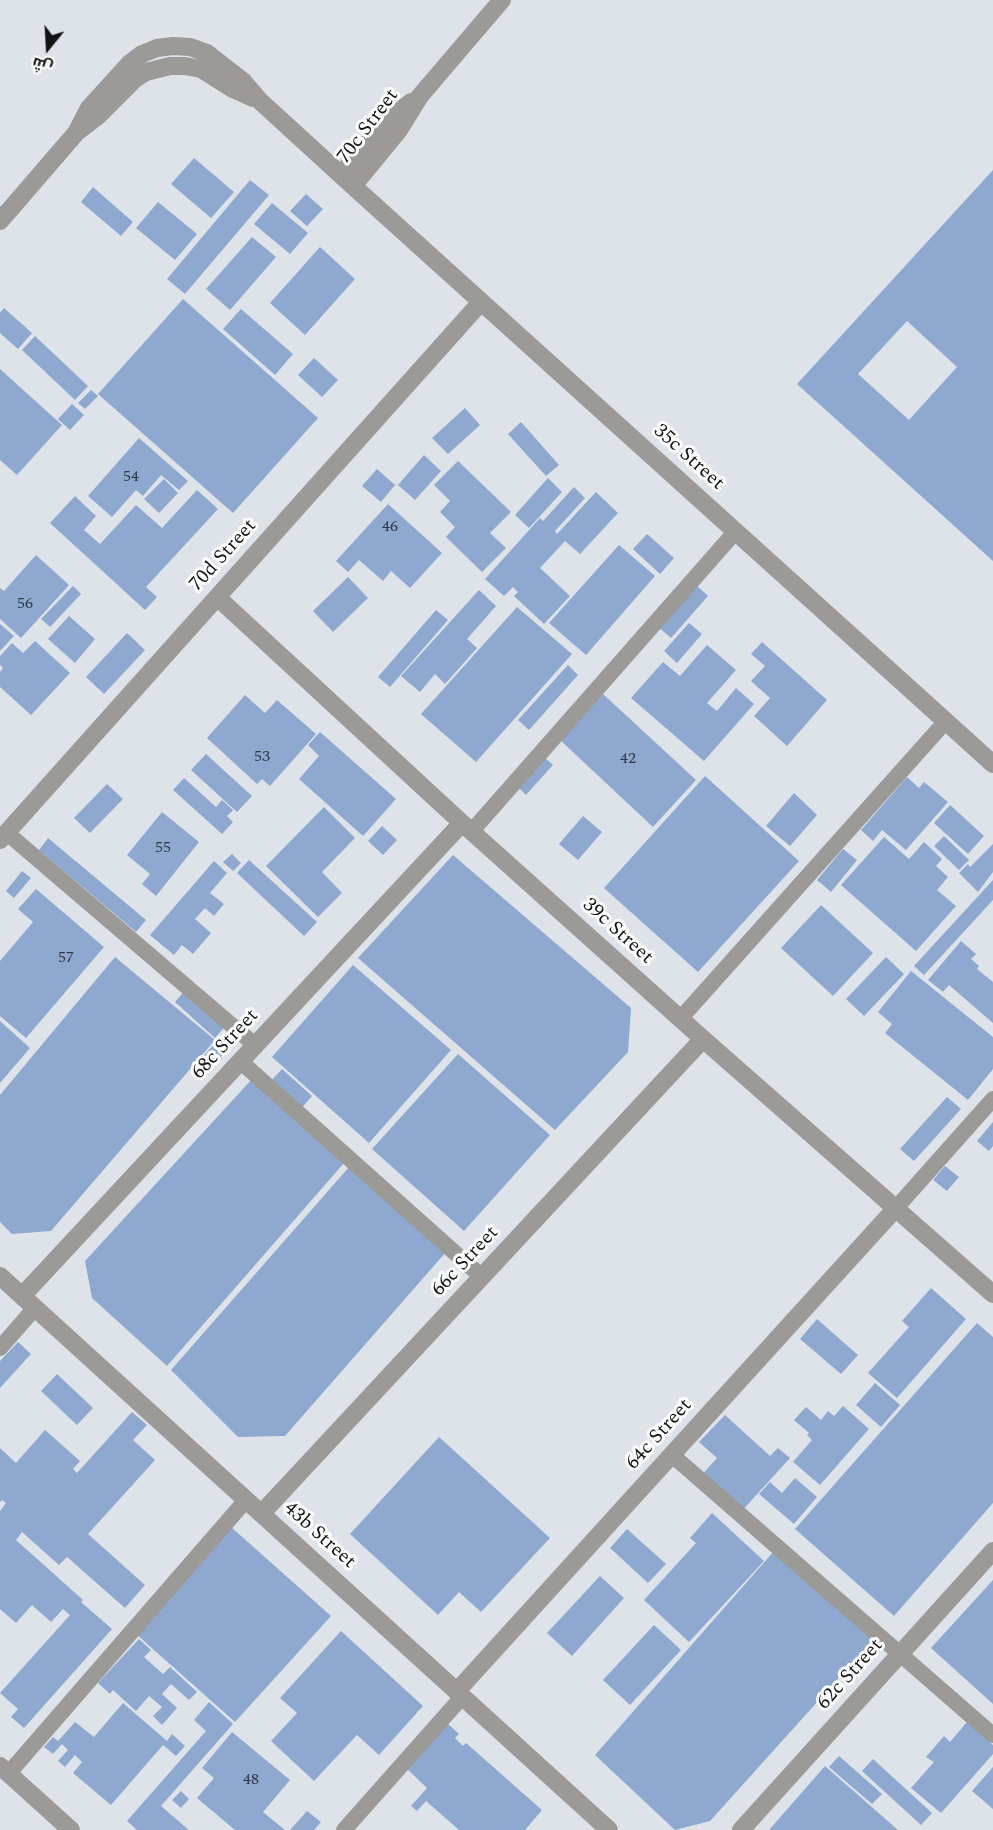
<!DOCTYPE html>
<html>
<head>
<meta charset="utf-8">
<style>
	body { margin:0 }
	#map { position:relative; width:993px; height:1830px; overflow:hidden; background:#dee3ea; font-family:Spectral,Cairo,serif }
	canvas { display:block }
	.north { position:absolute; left:18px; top:18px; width:60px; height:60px; -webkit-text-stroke:4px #fff; paint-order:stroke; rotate:198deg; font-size:16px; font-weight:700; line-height:24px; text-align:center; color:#111315 }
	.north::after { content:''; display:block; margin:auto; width:21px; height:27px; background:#111315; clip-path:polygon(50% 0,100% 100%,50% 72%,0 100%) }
</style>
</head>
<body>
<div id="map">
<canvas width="993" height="1830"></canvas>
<div class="north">ش</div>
</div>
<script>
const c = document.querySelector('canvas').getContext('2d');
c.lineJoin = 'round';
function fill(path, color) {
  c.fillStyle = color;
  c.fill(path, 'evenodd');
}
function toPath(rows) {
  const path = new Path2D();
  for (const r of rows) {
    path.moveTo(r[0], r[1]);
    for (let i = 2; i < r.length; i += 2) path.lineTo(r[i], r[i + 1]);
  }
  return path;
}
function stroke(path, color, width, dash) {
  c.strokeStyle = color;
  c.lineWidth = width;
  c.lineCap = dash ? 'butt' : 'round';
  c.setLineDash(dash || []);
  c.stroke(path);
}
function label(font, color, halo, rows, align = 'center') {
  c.font = font + ' Spectral,serif';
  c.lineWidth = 6;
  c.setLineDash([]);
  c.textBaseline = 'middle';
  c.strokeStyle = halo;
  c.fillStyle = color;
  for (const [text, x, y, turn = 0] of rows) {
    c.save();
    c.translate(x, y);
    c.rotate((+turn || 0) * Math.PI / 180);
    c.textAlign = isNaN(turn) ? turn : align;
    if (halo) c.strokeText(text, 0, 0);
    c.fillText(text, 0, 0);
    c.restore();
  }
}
fill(toPath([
	[194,158,234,192,211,218,171,184],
	[993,170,993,561,797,384],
	[907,321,957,367,909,420,858,374],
	[250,180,269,195,185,294,167,279],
	[93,187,133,222,121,236,81,202],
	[306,194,323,209,307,226,290,211],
	[158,202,197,234,175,260,136,228],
	[272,203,308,233,290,254,254,224],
	[252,237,276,257,230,310,206,289],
	[320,247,355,279,305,335,270,303],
	[183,299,318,418,233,513,98,394],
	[4,308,32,333,18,349,0,333,0,313],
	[241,309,293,354,275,375,223,329],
	[35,336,88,386,75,400,22,350],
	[314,358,338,380,322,397,298,375],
	[0,369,62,425,17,475,0,460],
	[91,390,98,396,85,409,78,403],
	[72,404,84,415,70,430,58,419],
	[465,408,480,425,448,454,432,438],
	[521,422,559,465,546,476,508,434],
	[139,438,188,481,179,490,161,475,143,496,136,490,112,517,88,496],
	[424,455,441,471,415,500,398,485],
	[458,461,511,512,490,533,506,548,482,572,446,537,455,527,440,512,450,501,434,485],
	[377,469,395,485,381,502,362,486],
	[548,478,562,492,529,528,515,515],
	[164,479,178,493,159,513,144,499],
	[574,487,585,498,555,531,557,534,596,492,618,513,580,554,565,541,540,568,570,596,544,624,514,596,518,592,513,587,504,596,485,579,540,518,543,521],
	[197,490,218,509,146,587,157,597,145,610,50,523,75,496,96,516,84,530,100,544,136,505,162,528],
	[388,504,442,553,410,588,391,571,383,581,359,560,348,572,336,561],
	[647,534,674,558,660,574,633,549],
	[619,545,655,576,586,655,549,623],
	[36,555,69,585,21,638,0,619,0,588,4,591],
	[348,577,368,598,333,632,313,611],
	[695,584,708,596,671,638,658,627],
	[73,586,81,594,50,627,41,619],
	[479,590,496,606,467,639,477,648,445,684,435,674,420,692,401,676],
	[517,607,572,654,476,762,421,714],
	[436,610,448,620,390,687,378,677],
	[69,616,95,639,75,663,48,639],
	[689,623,702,634,677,663,664,651],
	[0,624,14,636,0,651],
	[127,633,145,650,104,694,86,677],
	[35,641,70,673,31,715,0,687,0,672,3,668,0,665,0,656,12,643,23,653],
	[762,642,827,700,787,746,754,716,770,698,751,681,765,666,751,654],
	[707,645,736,670,707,703,717,711,736,688,754,704,704,761,631,698,663,662,680,676],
	[568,665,578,675,529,730,518,720],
	[603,694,696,780,653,827,560,740],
	[245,695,265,713,277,700,316,734,270,786,262,779,257,784,207,738],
	[320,732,396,799,363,836,299,779,319,756,308,745],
	[206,754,252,796,237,812,191,770],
	[542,755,553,765,526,795,516,785],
	[705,776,799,861,698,972,604,888],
	[907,777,919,788,924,782,948,802,906,850,882,830,873,841,861,830],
	[184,778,216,807,222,800,233,810,227,816,233,822,222,834,173,790],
	[107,784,123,799,90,833,74,818],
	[794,793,817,815,790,846,766,826],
	[950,805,984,836,968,854,934,823],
	[324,807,355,838,322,872,342,893,318,917,266,866],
	[162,812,199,842,156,896,142,884,150,874,127,855],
	[583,816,602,832,578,860,559,844],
	[382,826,397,840,383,855,368,841],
	[944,836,969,860,959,870,934,846],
	[884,837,909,859,924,842,942,859,936,866,948,877,937,890,956,906,916,951,841,885],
	[48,838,146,920,136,932,39,850],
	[993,844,993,872,978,892,959,873,968,864,970,867],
	[843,849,857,860,831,892,817,880],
	[232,854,241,863,233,871,223,862],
	[453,855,631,1008,628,1052,555,1130,358,958],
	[249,860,317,922,304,936,237,873],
	[214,861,227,873,210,893,224,904,214,916,205,908,195,919,211,933,193,954,182,945,174,955,150,935],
	[22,871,31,878,14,898,6,891],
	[993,880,993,900,924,975,914,966],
	[36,889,104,947,26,1038,0,1016,0,961,33,922,18,909],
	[821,905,873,953,833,996,781,948],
	[961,941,976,954,971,959,979,966,977,969,993,982,993,1023,949,985,943,992,928,980],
	[115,957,215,1040,51,1231,12,1234,0,1222,0,1095],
	[886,957,904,974,864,1016,846,999],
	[353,965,451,1050,369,1143,272,1057],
	[911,971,993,1037,993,1069,968,1100,885,1033,892,1024,878,1012],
	[187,988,227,1024,215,1038,175,1002],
	[0,1021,30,1048,0,1083],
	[216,1042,226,1051,210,1069,200,1060],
	[458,1054,550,1135,464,1231,372,1149],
	[282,1069,312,1096,299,1111,268,1084],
	[253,1078,344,1163,167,1366,92,1298,85,1261],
	[947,1097,961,1109,914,1161,900,1149],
	[993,1122,993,1146,989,1151,977,1141],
	[350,1166,446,1252,285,1436,238,1437,171,1370],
	[945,1166,959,1177,947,1191,933,1180],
	[931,1288,966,1319,897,1398,868,1373,909,1327,902,1321],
	[817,1319,858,1355,841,1374,800,1339],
	[977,1323,993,1337,993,1503,894,1616,795,1529],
	[18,1342,31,1354,0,1388,0,1361],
	[57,1374,93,1408,77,1425,41,1391],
	[875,1383,900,1405,881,1427,856,1405],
	[843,1406,869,1429,820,1485,793,1462,812,1440,807,1435,809,1433,794,1420,806,1407,821,1420,828,1411,834,1416],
	[132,1412,147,1425,133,1440,155,1460,88,1534,145,1585,125,1608,67,1557,59,1565,22,1532,16,1540,83,1600,81,1602,112,1629,24,1728,11,1717,18,1709,0,1693,70,1615,63,1609,51,1622,32,1605,16,1623,0,1609,0,1511,6,1503,2,1500,0,1502,0,1448,16,1463,45,1430,80,1461,73,1469,77,1473],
	[725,1415,770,1456,778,1448,790,1458,740,1513,700,1477,717,1458,699,1442],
	[439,1437,550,1538,481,1612,459,1592,438,1615,350,1534],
	[795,1478,817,1497,794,1524,759,1494,770,1482,782,1493],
	[712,1513,764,1561,689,1642,644,1600,696,1543,690,1538],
	[231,1527,331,1616,235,1722,135,1633],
	[627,1529,666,1564,648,1583,610,1548],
	[775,1550,873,1640,710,1821,675,1830,595,1755],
	[600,1576,624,1598,572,1656,547,1633],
	[993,1580,993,1704,931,1648],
	[654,1625,681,1650,630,1705,603,1680],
	[341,1631,423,1706,379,1755,357,1735,314,1781,271,1741,297,1713,280,1698],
	[139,1639,151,1650,144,1657,163,1674,170,1667,197,1692,189,1700,171,1684,162,1694,177,1708,162,1725,153,1716,162,1707,149,1696,136,1711,113,1690,110,1694,98,1683],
	[209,1702,233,1724,161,1806,189,1830,137,1830,127,1821,206,1731,194,1720],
	[123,1703,167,1741,172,1734,185,1746,176,1756,163,1745,111,1805,73,1773,82,1762,75,1755,65,1767,58,1761,68,1750,62,1744,53,1754,44,1747,53,1737,58,1741,75,1722,94,1737],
	[967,1722,993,1745,993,1754,941,1813,911,1788,934,1762,926,1757,944,1736,950,1742],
	[447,1723,459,1734,455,1738,463,1746,466,1743,542,1810,525,1830,459,1830,426,1801,417,1811,411,1806,427,1788,406,1768],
	[232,1732,290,1780,263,1812,285,1830,235,1830,197,1798,214,1778,202,1768],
	[839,1756,882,1794,872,1804,829,1767],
	[873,1759,932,1813,921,1825,862,1771],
	[825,1766,898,1830,769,1830],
	[993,1767,993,1809,972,1791],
	[181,1791,189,1799,181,1808,172,1800],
	[307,1811,321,1822,314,1830,290,1830]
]), '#8ea8d0');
stroke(toPath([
	[471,832,736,531],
	[7,833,256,1046],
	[680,1019,946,721],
	[240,1061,482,1277],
	[896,1208,993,1099],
	[0,1348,35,1308],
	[672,1455,993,1735],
	[8,1774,246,1500],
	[344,1830,462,1697]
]), '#9c9a97', 16);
stroke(toPath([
	[76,133,89,108,129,64,142,54,157,48,173,46,190,47,207,53,243,81,260,101,353,186,993,764],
	[341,174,388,121,411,102],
	[353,186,399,130,420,96,502,0],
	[0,221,76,133,98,116,135,79,146,72,170,66,185,66,201,69,231,88,253,98],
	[217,597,462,823,703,1039,993,1294],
	[0,840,481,302],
	[0,1276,609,1830],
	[22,1296,462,823],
	[261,1514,703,1039],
	[457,1691,896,1208],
	[0,1766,71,1830],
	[741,1830,993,1551]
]), '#9c9a97', 18);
label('16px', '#303844', null, [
	["54",131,478],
	["46",390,528],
	["56",25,605],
	["53",262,758],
	["42",628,760],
	["55",163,849],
	["57",66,959],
	["48",251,1781]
]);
label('20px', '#111315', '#fff', [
	["70c Street",369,127,-53],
	["35c Street",688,458,42],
	["70d Street",224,556,-48],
	["39c Street",617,932,42],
	["68c Street",226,1045,-47],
	["66c Street",466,1262,-47],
	["64c Street",660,1435,-48],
	["43b Street",319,1536,42],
	["62c Street",851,1675,-48]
]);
</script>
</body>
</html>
